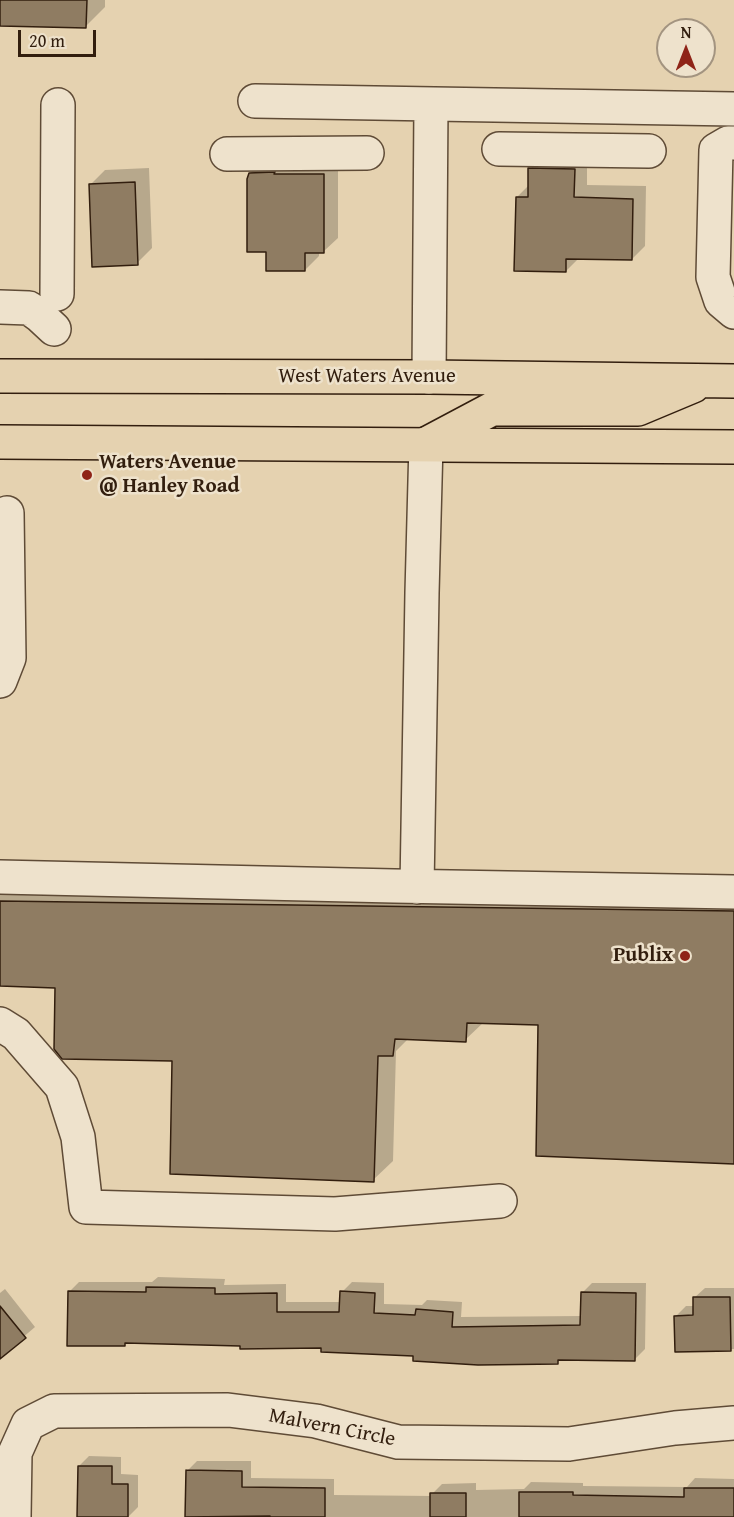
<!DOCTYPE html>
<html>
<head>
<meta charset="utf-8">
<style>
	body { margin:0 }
	#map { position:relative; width:734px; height:1517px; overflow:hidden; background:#e5d2b0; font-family:"Gentium Book Plus",serif }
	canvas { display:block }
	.north { position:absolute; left:656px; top:18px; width:60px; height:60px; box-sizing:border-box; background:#eee2cc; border:2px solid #a39480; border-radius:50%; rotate:0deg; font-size:16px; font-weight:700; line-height:24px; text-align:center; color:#321e0e }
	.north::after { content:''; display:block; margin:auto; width:21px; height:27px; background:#8f2418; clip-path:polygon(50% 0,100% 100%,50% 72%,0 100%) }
	.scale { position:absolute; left:18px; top:30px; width:78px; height:27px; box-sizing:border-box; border:3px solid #321e0e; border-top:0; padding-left:8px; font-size:18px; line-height:21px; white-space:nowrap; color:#321e0e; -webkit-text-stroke:4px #eee2cc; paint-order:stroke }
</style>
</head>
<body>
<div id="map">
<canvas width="734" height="1517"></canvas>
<div class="north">N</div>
<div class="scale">20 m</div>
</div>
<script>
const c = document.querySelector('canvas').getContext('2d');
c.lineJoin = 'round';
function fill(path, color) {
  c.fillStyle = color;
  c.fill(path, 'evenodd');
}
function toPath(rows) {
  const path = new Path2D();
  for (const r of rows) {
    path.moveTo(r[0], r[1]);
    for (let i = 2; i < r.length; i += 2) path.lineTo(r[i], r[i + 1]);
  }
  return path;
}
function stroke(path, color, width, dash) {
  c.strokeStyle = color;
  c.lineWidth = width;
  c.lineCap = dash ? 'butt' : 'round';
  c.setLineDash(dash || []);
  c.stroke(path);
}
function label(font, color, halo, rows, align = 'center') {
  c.font = font + ' "Gentium Book Plus",serif';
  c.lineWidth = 5;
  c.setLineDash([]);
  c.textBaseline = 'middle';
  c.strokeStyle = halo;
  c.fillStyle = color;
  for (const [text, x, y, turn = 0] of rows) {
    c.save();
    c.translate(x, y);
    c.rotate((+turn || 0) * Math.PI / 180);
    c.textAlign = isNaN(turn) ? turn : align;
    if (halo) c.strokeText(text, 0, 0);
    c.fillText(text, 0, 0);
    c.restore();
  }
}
fill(toPath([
	[0,0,105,0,105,7,85,27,0,25],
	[543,156,587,156,587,185,646,186,645,246,632,259,579,258,566,271,517,197,529,185,530,169],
	[264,159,338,161,338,238,324,251,319,251,319,256,305,270,268,251,250,173],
	[149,168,152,248,137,263,90,185,105,170],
	[0,882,734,891,734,1163,540,1023,484,1022,465,1040,409,1038,396,1051,393,1161,373,1180,174,1060,56,987,0,985],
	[158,1277,225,1279,224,1285,286,1284,286,1302,341,1302,342,1292,352,1282,384,1283,384,1304,422,1305,427,1300,462,1302,461,1317,582,1316,582,1293,592,1283,646,1283,645,1349,635,1359,562,1358,558,1362,414,1354,322,1347,127,1342,124,1344,69,1292,79,1282,152,1282],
	[705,1288,734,1288,734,1349,676,1350,676,1316,686,1306,694,1306,694,1298],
	[5,1289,35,1327,0,1357,0,1293],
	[89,1456,121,1457,121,1474,138,1475,138,1507,128,1517,79,1517,79,1466],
	[197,1461,251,1461,251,1478,334,1479,334,1495,432,1496,432,1494,442,1484,476,1483,476,1490,524,1489,531,1482,583,1483,583,1486,687,1487,695,1478,734,1479,734,1517,272,1517,272,1514,232,1514,232,1517,187,1517,187,1471]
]), '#0003');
const building = toPath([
	[0,0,87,0,86,28,0,26,0,0],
	[528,168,575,169,574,197,633,199,632,260,566,259,566,272,514,271,516,197,528,197,528,168],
	[275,172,274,174,324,174,324,253,305,253,305,271,266,271,266,252,247,252,247,179,249,173,275,172],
	[135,182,138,265,92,267,89,184,135,182],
	[0,901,734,911,734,1164,536,1156,538,1025,467,1023,466,1042,395,1039,393,1056,378,1056,374,1182,170,1174,172,1061,62,1059,54,1049,55,988,0,986,0,901],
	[146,1287,215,1288,215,1294,277,1293,277,1312,339,1312,340,1291,375,1293,374,1313,415,1315,416,1309,453,1312,452,1327,580,1325,581,1292,636,1293,635,1361,558,1360,558,1364,478,1365,413,1361,413,1356,321,1352,321,1348,240,1349,240,1346,125,1343,125,1346,67,1346,68,1291,146,1292,146,1287],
	[693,1297,730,1297,731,1351,675,1352,674,1316,693,1315,693,1297],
	[0,1306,26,1338,0,1359,0,1306],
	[78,1466,112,1466,112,1484,128,1484,128,1517,77,1517,78,1466],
	[186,1470,242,1471,242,1487,325,1488,325,1517,270,1517,270,1516,185,1517,186,1470],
	[684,1488,734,1488,734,1517,519,1517,519,1492,573,1492,573,1495,684,1497,684,1488],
	[430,1493,466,1493,466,1517,430,1517,430,1493]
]);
fill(building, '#8f7c62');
stroke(building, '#321e0e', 1.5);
const minor = toPath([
	[255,101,734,109],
	[734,143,728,143,716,150,713,277,721,301,734,312],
	[499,149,649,151],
	[227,154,367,153],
	[57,294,58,105],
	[0,307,29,308,40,316,54,329],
	[429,377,431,104],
	[0,681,9,658,7,513],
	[0,877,394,886,734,892],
	[417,887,422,593,426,444],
	[0,1024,16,1034,62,1087,78,1137,86,1207,335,1214,500,1201],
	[14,1517,15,1453,28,1424,54,1411,228,1410,316,1421,398,1442,569,1444,675,1428,734,1423]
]);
const major = toPath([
	[0,376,429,377,734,381],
	[0,442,734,447],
	[428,443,492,409,638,409,693,386]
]);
stroke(minor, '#5f4b36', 36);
stroke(major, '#321e0e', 36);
stroke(minor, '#eee2cc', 33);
stroke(major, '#e5d2b0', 33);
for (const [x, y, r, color] of [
	[87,475,6,"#8f2418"],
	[685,956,6,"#8f2418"]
]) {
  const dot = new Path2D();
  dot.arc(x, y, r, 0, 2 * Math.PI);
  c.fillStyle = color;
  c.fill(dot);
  stroke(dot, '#eee2cc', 2);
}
label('21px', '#321e0e', '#eee2cc', [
	["West Waters Avenue",367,377],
	["Malvern Circle",332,1428,11]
]);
label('bold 21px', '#321e0e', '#eee2cc', [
	["Waters Avenue",99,463],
	["@ Hanley Road",99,487],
	["Publix",673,956,"right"]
], 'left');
</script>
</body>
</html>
